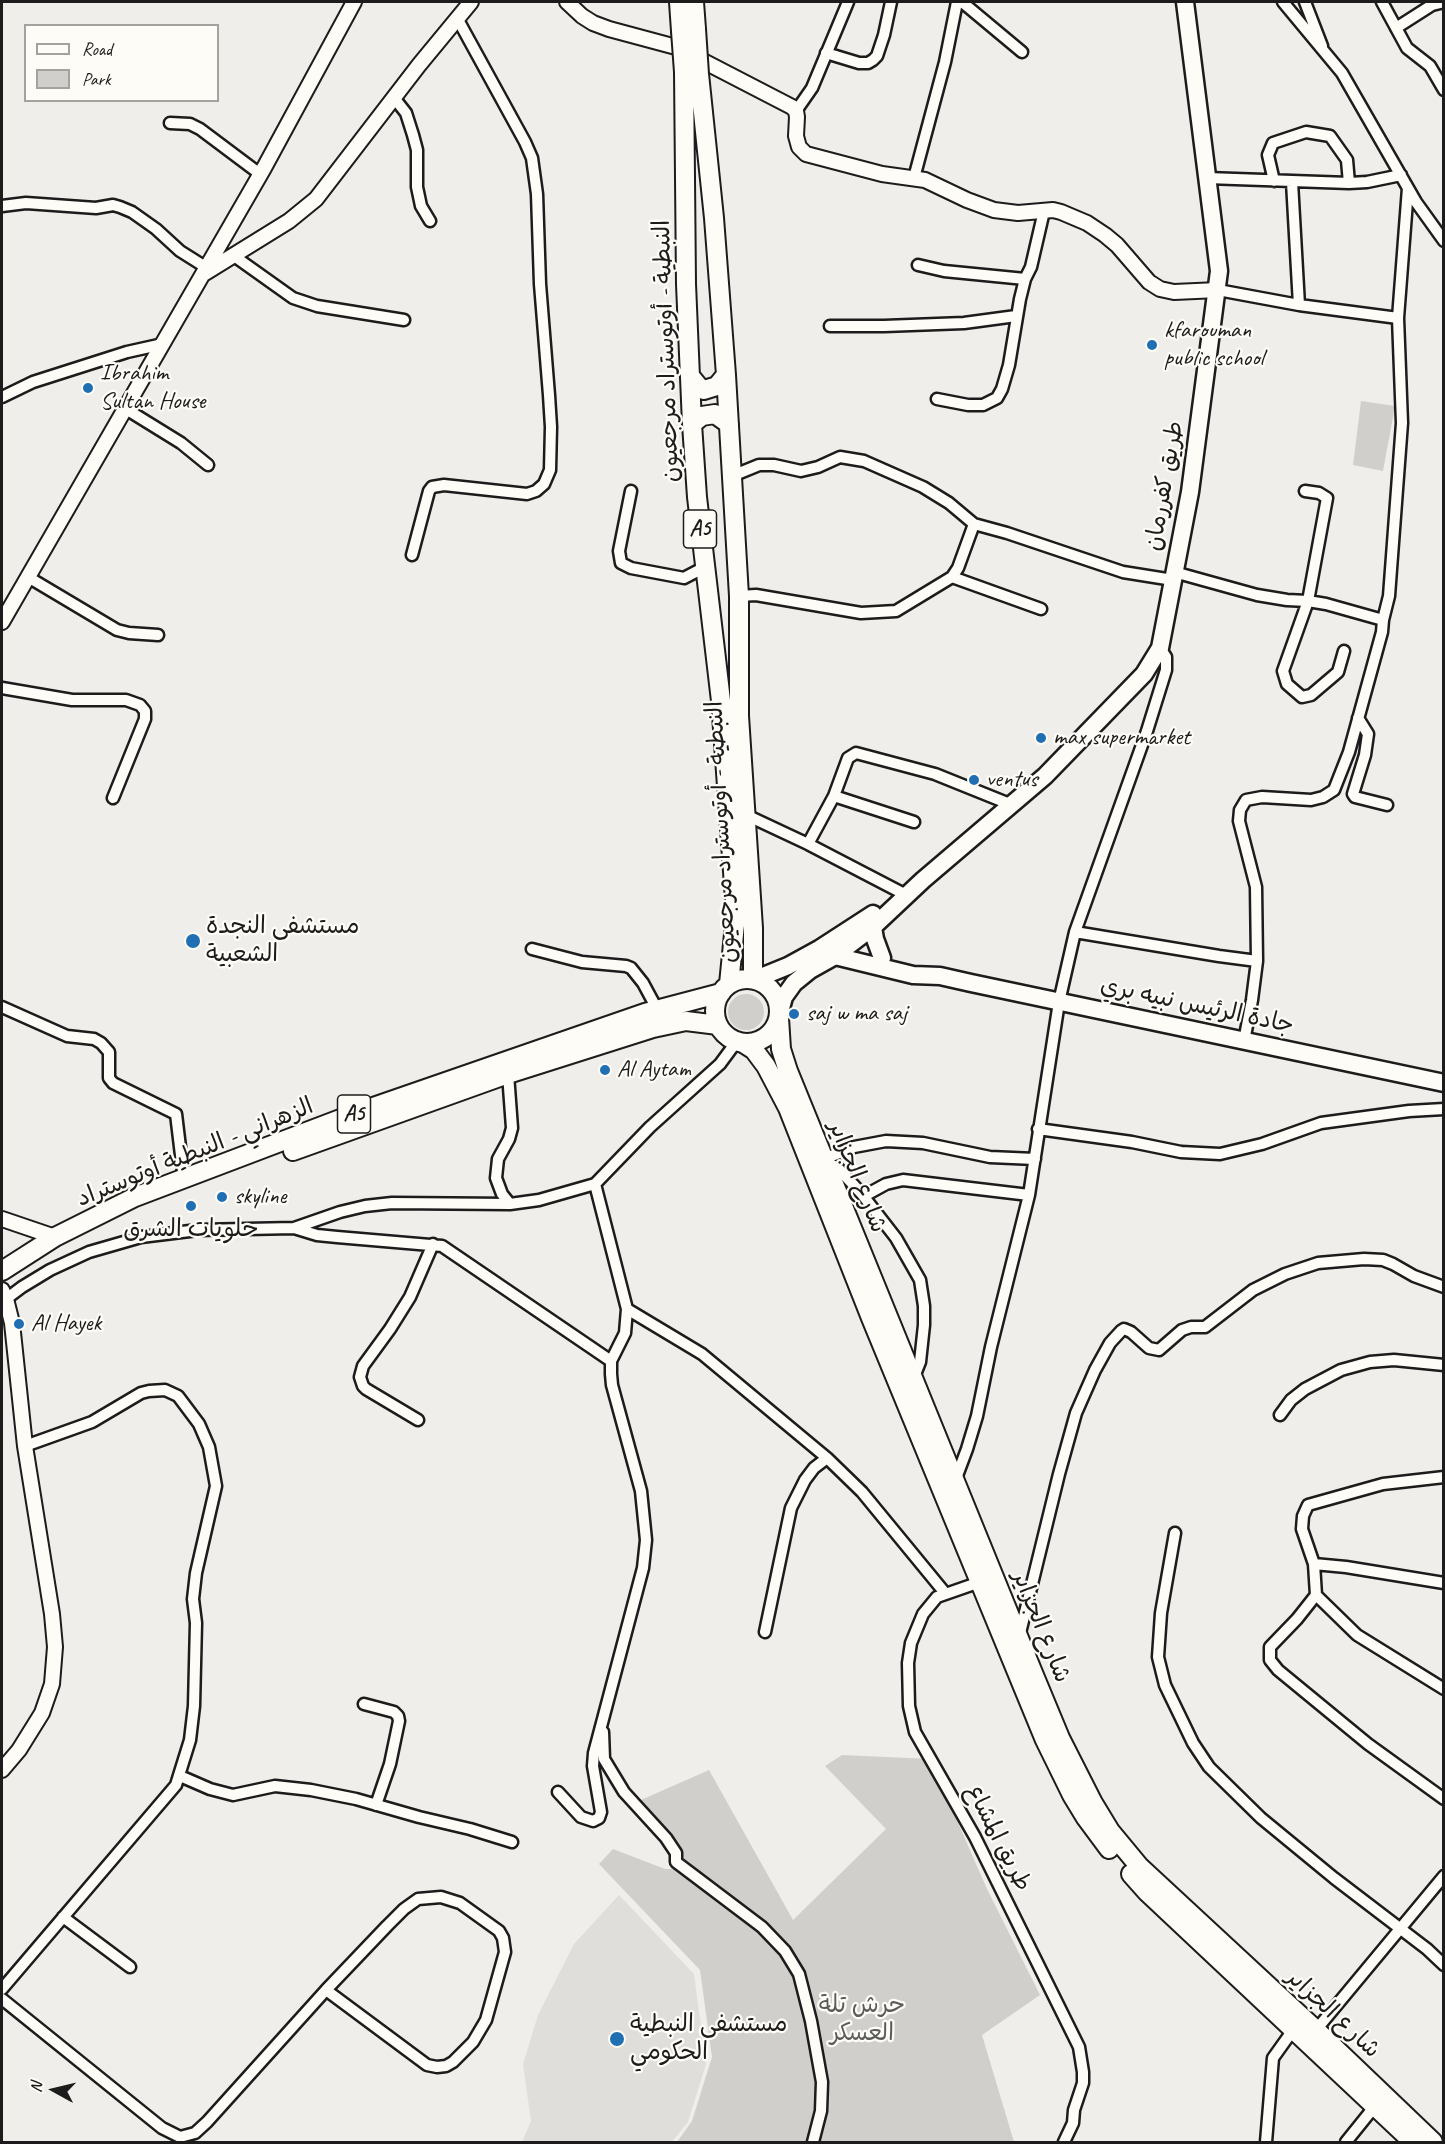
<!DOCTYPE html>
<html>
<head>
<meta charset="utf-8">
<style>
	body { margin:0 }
	#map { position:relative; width:1445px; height:2144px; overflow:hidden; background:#f0eeea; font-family:Caveat,sans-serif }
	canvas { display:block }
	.frame { position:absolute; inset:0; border:3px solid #1c1c1c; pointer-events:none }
	.legend { position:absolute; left:24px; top:24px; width:195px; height:78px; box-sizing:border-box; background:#fdfcf7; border:2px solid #a3a29f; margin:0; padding:8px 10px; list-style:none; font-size:18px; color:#1c1c1c }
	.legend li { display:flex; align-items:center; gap:12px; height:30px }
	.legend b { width:30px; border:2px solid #a3a29f }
	.north { position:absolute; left:24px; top:2060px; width:60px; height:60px; -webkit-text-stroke:4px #fdfcf7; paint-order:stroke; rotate:278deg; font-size:16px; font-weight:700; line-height:24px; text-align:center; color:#1c1c1c }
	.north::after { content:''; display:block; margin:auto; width:21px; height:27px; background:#1c1c1c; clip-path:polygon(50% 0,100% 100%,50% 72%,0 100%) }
</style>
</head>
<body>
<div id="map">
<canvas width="1445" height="2144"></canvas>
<div class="frame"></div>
<ul class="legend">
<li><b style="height:8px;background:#fdfcf7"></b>Road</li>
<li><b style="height:16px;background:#d0cfcc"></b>Park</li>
</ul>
<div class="north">N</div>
</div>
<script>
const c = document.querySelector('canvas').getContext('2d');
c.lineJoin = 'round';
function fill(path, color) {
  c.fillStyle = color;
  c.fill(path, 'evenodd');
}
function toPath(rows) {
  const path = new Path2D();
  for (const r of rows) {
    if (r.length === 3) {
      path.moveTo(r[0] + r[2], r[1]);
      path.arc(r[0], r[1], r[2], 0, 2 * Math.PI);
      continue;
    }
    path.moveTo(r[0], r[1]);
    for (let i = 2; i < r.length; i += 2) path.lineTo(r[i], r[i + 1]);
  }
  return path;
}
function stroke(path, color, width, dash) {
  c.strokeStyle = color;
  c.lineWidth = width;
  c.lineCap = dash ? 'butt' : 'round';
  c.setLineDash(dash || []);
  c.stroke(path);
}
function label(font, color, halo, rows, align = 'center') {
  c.font = font + ' Caveat,"Playpen Sans Arabic",sans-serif';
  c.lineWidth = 4.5;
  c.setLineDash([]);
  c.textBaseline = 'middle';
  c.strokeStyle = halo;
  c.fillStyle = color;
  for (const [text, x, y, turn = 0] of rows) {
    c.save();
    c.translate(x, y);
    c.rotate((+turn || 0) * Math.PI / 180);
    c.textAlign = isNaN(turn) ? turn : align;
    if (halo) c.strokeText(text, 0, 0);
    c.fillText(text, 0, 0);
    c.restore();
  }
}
fill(toPath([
	[619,1895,694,1974,706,2064,688,2122,672,2142,522,2142,531,2121,523,2064,538,2015,574,1944]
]), '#e0deda');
fill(toPath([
	[1361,401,1395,406,1383,471,1353,465],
	[746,1012,18],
	[842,1755,930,1759,987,1889,1040,1995,982,2035,1014,2142,677,2142,692,2121,712,2057,700,1970,599,1864,613,1849,665,1869,674,1869,678,1861,641,1800,709,1770,793,1920,886,1829,825,1766]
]), '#d0cfcc');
const minor = toPath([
	[962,2,1022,52],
	[1283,2,1342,73,1416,202,1444,241],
	[1305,2,1322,46],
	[1382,2,1407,48,1430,66,1444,90],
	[1396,28,1432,5,1444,2],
	[826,53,859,63,868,63,873,60,877,56,884,35,891,2],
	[395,99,406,113,413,135,417,150,417,187,421,206,430,221],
	[796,111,812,88,848,2],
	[170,123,190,124,200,129,260,174],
	[914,178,945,62,957,2],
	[1207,178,1349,183,1367,182,1401,175],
	[1274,181,1268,155,1273,143,1306,132,1330,136,1347,160,1349,183],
	[1292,182,1299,305],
	[2,206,26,203,96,208,113,205,120,207,132,212,156,229,180,251,207,268],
	[234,256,293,298,317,306,404,320],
	[918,265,944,271,1025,279],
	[1218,290,1299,305,1398,318,1408,188],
	[830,326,884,326,964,323,1016,316],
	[2,397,33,382,127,352,163,344],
	[937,399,968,405,983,405,997,398,1002,389,1009,365,1020,299,1025,279,1031,267,1044,211],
	[126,409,181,443,208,465],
	[732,476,759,465,774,465,801,471,818,467,840,457,864,461,923,487,949,503,974,524,1007,533,1123,572,1173,580],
	[631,491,619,551,621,563,631,568,684,578,705,567],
	[1305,491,1319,493,1327,498,1308,601,1283,671,1287,684,1302,697,1311,695,1338,672,1344,651],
	[412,555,429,491,432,487,444,485,527,494,536,491,544,484,550,470,551,427,549,395,540,284,537,194,532,158,525,142,457,18],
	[1174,572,1257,595,1287,600,1308,601,1326,604,1383,620,1382,632,1349,752,1334,790,1323,797,1311,800,1262,797,1246,800,1240,810,1239,821,1256,887,1257,961],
	[28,577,117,630,129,633,158,635],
	[952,577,1041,609],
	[739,596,756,595,861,613,896,611,952,577,958,568,974,524],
	[1383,620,1389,596,1402,423,1398,318],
	[2,688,72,700,126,700,140,705,145,711,145,719,113,798],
	[1358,718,1368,734,1365,755,1353,794,1355,797,1387,805],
	[834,796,914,822],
	[744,814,808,844,908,896],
	[808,844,834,796,848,758,856,753,935,774,1012,805],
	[1075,932,1219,956,1257,961,1252,1000,1244,1041],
	[532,949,582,962,626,966,631,968,643,983,657,1009],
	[2,1007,67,1036,94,1039,101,1043,109,1052,109,1078,113,1083,176,1114,184,1180],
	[508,1074,512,1128,509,1139,498,1159,496,1178,502,1194,510,1204],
	[1038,1129,1132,1142,1181,1152,1220,1154,1262,1144,1321,1123,1409,1111,1444,1109],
	[824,1159,854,1147,886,1141,923,1143,990,1157,1035,1159],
	[826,1163,837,1167,861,1193,896,1238,920,1280,924,1306,924,1325,920,1362,916,1372,911,1375],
	[864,1196,886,1184,903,1180,1029,1195],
	[294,1228,317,1235,337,1237,442,1246,611,1361],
	[6,1299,22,1287,50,1270,89,1252,141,1237,198,1230,294,1228,340,1212,365,1206,392,1203,510,1204,539,1200,595,1184,650,1127,720,1064,737,1041],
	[627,1309,702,1354,827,1458,862,1492,945,1593],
	[1280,1415,1291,1400,1305,1389,1341,1370,1370,1362,1394,1360,1444,1365],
	[418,1420,366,1389,363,1386,360,1377,363,1366,390,1329,410,1297,433,1244],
	[955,1481,967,1449,977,1416,991,1347,1029,1195,1059,1002,1075,932,1147,731,1166,670,1166,657,1160,648],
	[1175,1533,1161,1613,1158,1657,1165,1685,1193,1743,1209,1767,1261,1818,1334,1878,1427,1949,1444,1965],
	[1314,1564,1302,1529,1303,1516,1308,1505,1383,1484,1444,1477],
	[980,1582,937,1597,923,1614,911,1643,908,1663,909,1706,915,1732,975,1837,1079,2047,1083,2072,1083,2083,1074,2110,1073,2123,1064,2142],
	[1444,1583,1346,1567,1314,1564,1316,1595,1357,1635,1444,1689],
	[1316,1595,1297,1619,1270,1647,1270,1660,1278,1670,1368,1744,1444,1799],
	[765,1632,791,1508,805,1480,814,1468,827,1458],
	[1019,1637,1059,1474,1076,1413,1095,1370,1110,1343,1121,1331,1124,1329,1131,1332,1149,1348,1159,1350,1182,1330,1191,1327,1205,1327,1253,1290,1285,1274,1318,1263,1364,1259,1383,1260,1393,1264,1414,1276,1444,1287],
	[364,1704,394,1712,398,1716,399,1721,390,1764,376,1805],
	[603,1732,604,1759,624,1792,666,1838,676,1853,676,1862,762,1927,785,1951,799,1974,811,2021,822,2082,821,2111,813,2142],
	[180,1776,210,1789,233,1795,275,1786,311,1790,356,1799,419,1817,470,1829,512,1842],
	[558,1792,581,1817,593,1821,599,1818,601,1812,593,1766,594,1753,643,1568,646,1540,641,1491,612,1385,611,1374,611,1361,625,1333,627,1309,595,1184],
	[63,1917,130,1967],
	[2,1989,176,1785,190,1740,194,1706,196,1623,193,1599,196,1573,216,1486,209,1447,199,1424,178,1396,165,1390,149,1391,141,1393,92,1422,25,1446],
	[2,1999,162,2128,180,2137,195,2133,207,2122,326,1990,387,1926,404,1909,418,1899,441,1897,460,1903,499,1931,503,1938,505,1952,486,2020,473,2042,453,2062,446,2066,437,2067,427,2065,326,1990],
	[1316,2030,1444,1876],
	[1266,2142,1273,2058,1293,2030],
	[1346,2142,1375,2106]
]);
const tertiary = toPath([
	[567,2,582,16,593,23,609,29,676,47,792,107,796,111,797,117,796,136,799,147,806,154,882,174,925,180,967,200,994,210,1018,213,1053,210,1061,212,1087,223,1105,235,1117,245,1149,282,1160,289,1174,292,1218,290],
	[205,273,289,221,316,199,419,65,471,2],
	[2,622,264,168,354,2],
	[2,1219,55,1237],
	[2,1290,6,1299,12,1323,25,1446,52,1614,55,1647,52,1684,42,1713,19,1750,2,1770]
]);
const secondary = toPath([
	[873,927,875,939,882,958],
	[819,949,835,956,913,975,940,976,971,983,1444,1083],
	[756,979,788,966,819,949,873,914],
	[780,1012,784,997,794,983,810,970,835,956,873,927,923,880,1045,776,1144,674,1160,648,1190,492,1219,271,1185,2]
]);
const primary = toPath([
	[779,1018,781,1049,788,1071,1033,1673,1060,1738,1093,1803,1110,1831,1139,1866,1316,2030,1433,2142],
	[743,1043,754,1050,766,1066,788,1108,871,1318,1045,1740,1072,1795,1086,1818,1109,1849],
	[1131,1874,1147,1892,1413,2142]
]);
const trunk = toPath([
	[679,2,681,31],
	[694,2,696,29],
	[684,72,686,284,692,424,697,497,721,701,736,914,729,984],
	[699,74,714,218,726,375,739,596,739,716,753,928,753,979],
	[690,376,699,387,704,390,717,386,726,375],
	[692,424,702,416,715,414,729,424],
	[747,1011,32],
	[293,1151,508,1074,653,1028,686,1021,718,1025],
	[2,1271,55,1237,135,1197,359,1112,645,1013,721,993]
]);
stroke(minor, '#1c1c1c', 15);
stroke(tertiary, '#1c1c1c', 18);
stroke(secondary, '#1c1c1c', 21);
stroke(primary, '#1c1c1c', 22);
stroke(trunk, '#1c1c1c', 22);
stroke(minor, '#fdfcf7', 10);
stroke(tertiary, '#fdfcf7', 14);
stroke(secondary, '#fdfcf7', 16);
stroke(primary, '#fdfcf7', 18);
stroke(trunk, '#fdfcf7', 18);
const trunkBridge = toPath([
	[696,29,699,74],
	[681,31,684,72]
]);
stroke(trunkBridge, '#1c1c1c', 22, []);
stroke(trunkBridge, '#fdfcf7', 18);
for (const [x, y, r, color] of [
	[1152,345,6,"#1f6fb2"],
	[88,388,6,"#1f6fb2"],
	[1041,738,6,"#1f6fb2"],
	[974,780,6,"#1f6fb2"],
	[193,941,8,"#1f6fb2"],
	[794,1014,6,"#1f6fb2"],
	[605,1070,6,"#1f6fb2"],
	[222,1197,6,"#1f6fb2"],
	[191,1206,6,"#1f6fb2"],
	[19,1324,6,"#1f6fb2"],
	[617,2039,8,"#1f6fb2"]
]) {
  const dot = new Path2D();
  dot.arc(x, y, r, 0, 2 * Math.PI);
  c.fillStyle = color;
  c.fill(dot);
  stroke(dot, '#fdfcf7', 2);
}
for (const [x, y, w] of [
	[700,529,33],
	[354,1114,33]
]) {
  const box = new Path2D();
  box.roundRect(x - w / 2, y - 19, w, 38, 4.5);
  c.fillStyle = '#fdfcf7';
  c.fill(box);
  stroke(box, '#1c1c1c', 1.5);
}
label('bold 22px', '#1c1c1c', null, [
	["A5",700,529],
	["A5",354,1114]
]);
label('24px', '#1c1c1c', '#fdfcf7', [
	["kfarouman",1164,331],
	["public school",1164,359],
	["Ibrahim",100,374],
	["Sultan House",100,402],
	["max supermarket",1053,738],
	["ventus",986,780],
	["مستشفى النجدة",206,927],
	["الشعبية",206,955],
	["saj w ma saj",806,1014],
	["Al Aytam",617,1070],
	["skyline",234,1197],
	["حلويات الشرق",191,1230,"center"],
	["Al Hayek",31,1324],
	["مستشفى النبطية",630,2025],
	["الحكومي",630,2053]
], 'left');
label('24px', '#1c1c1c', '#fdfcf7', [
	["النبطية - أوتوستراد مرجعيون",667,351,-92],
	["طريق كفررمان",1165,486,-80],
	["النبطية - أوتوستراد مرجعيون",722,832,-93],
	["جادة الرئيس نبيه بري",1197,1006,12],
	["الزهراني - النبطية أوتوستراد",195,1153,-22],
	["شارع الجزاير",857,1177,68],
	["شارع الجزاير",1041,1627,68],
	["طريق المشاع",998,1838,63],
	["شارع الجزاير",1333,2014,43]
]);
label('24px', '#5b5b5a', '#fdfcf7', [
	["حرش تلة",862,2006],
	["العسكر",862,2034]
]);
</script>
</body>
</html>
